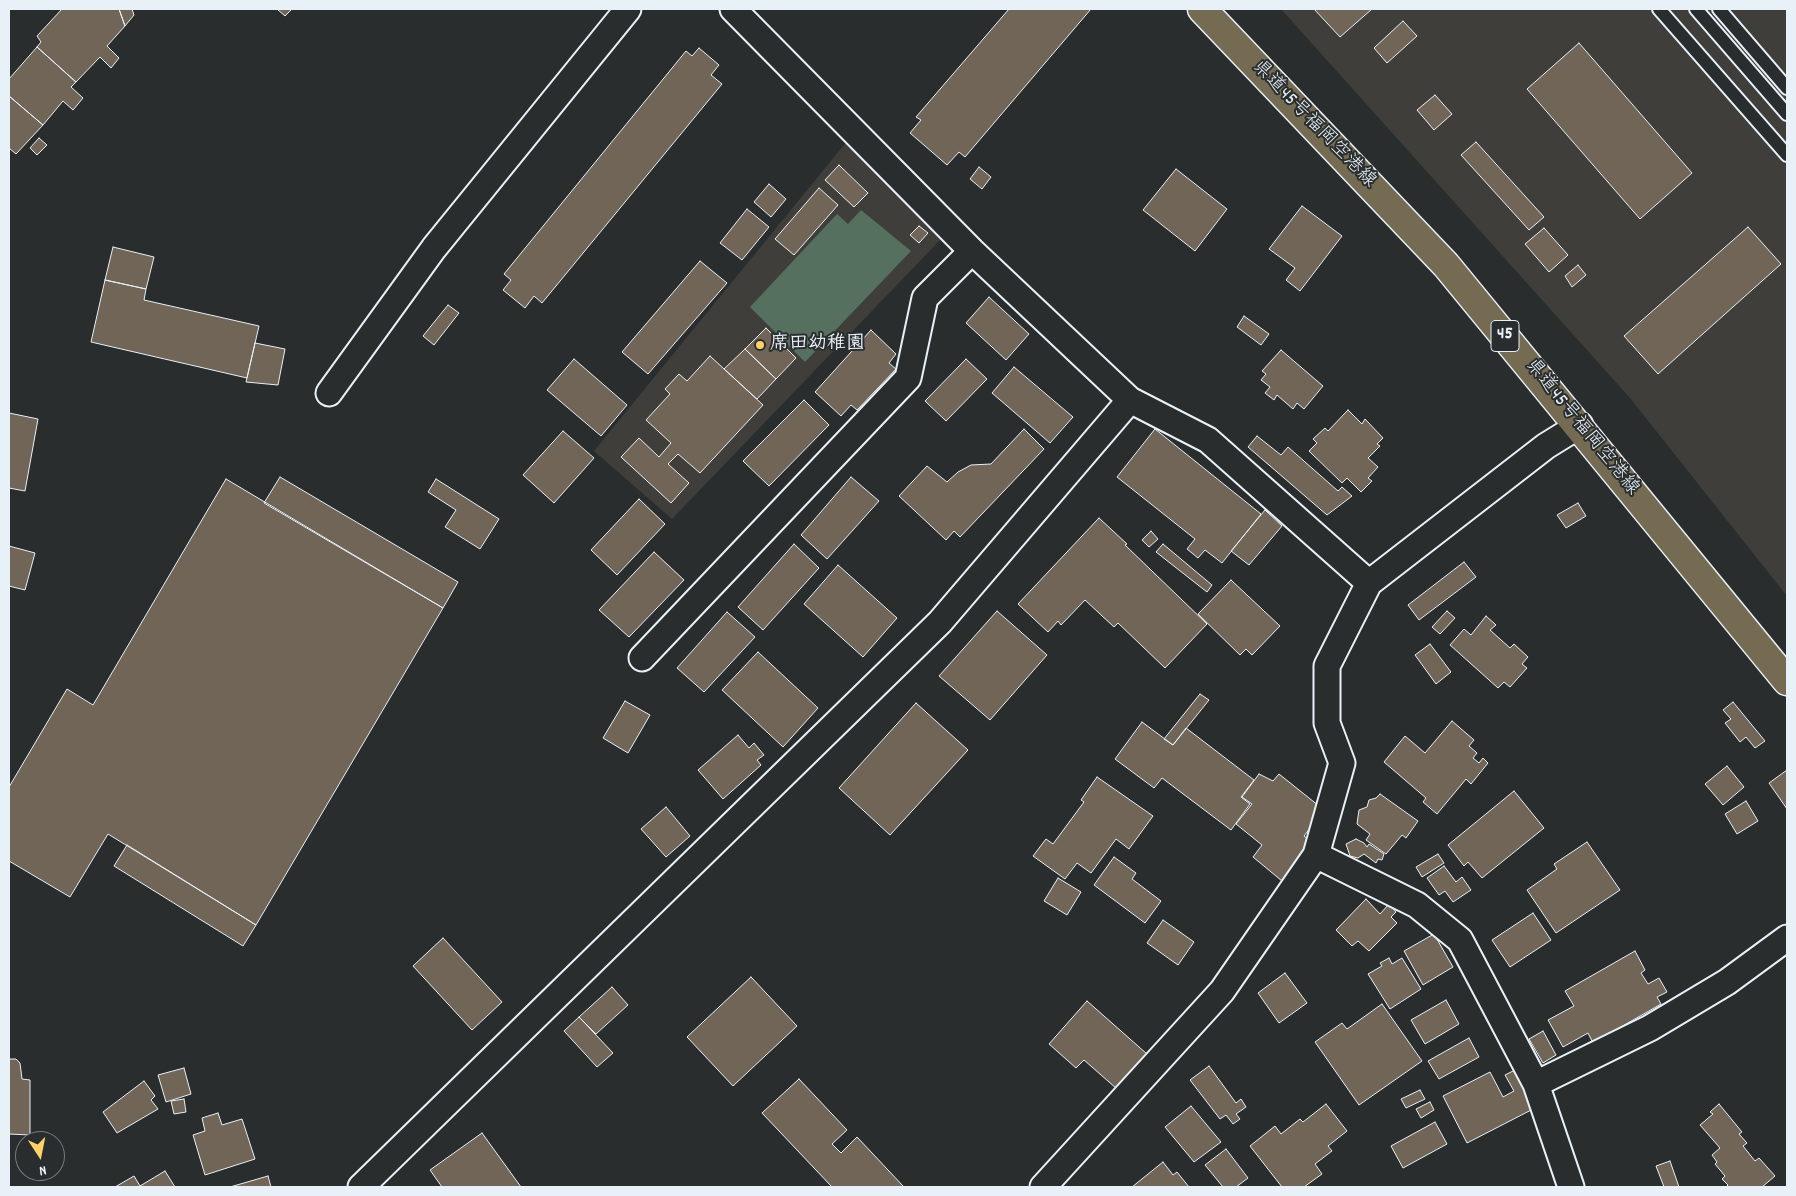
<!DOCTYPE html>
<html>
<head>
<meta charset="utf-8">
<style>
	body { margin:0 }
	#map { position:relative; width:1796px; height:1196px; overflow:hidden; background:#2a2d2e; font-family:Dekko,sans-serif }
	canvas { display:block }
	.frame { position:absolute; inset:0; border:10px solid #e8f1f8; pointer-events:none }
	.north { position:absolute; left:15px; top:1131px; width:50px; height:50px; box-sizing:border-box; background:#2a2d2e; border:1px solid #767b7f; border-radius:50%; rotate:169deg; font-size:14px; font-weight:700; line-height:20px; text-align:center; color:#e8f1f8 }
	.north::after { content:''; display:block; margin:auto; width:18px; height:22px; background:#ffd166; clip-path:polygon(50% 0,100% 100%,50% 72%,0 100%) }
</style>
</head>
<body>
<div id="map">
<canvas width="1796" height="1196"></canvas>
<div class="frame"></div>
<div class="north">N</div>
</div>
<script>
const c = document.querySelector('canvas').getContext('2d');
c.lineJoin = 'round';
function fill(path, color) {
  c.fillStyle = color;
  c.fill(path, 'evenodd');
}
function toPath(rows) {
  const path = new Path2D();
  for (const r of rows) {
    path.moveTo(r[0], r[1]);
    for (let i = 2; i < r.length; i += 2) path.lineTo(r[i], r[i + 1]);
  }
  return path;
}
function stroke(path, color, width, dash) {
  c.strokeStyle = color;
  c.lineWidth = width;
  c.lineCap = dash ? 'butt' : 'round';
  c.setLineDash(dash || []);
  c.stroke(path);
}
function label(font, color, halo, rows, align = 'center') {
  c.font = font + ' Dekko,"Klee One",sans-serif';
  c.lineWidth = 4;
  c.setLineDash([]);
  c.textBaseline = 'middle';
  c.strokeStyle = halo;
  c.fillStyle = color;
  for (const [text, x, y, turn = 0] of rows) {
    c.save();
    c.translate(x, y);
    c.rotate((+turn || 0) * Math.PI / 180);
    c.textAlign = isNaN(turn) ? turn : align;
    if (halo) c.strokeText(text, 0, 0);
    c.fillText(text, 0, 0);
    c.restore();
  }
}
fill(toPath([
	[1281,9,1787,9,1787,596,1630,398],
	[848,140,942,238,672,519,594,451]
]), '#3f3e3a');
fill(toPath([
	[861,210,911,251,805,362,750,307,837,214,848,224]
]), '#55705f');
const building = toPath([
	[62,9,119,9,125,26,107,46,119,58,111,68,100,57,76,82,37,47,41,42,37,36,62,9],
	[119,9,132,9,134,15,125,26,119,9],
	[277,9,292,9,285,16,277,9],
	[1009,9,1091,9,965,157,959,152,947,165,910,133,921,120,916,117,1009,9],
	[1314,9,1372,9,1340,37,1314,9],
	[1403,21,1417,36,1387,63,1374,48,1403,21],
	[1579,43,1692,173,1640,219,1527,89,1579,43],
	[37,47,76,82,71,87,83,98,73,110,63,101,43,125,9,96,9,79,37,47],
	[699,48,719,65,711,75,722,84,542,303,534,296,525,308,503,290,511,280,504,274,686,51,692,56,699,48],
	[1435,95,1452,114,1434,130,1417,110,1435,95],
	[9,96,43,125,16,154,9,148,9,96],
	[39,138,47,145,37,155,30,148,39,138],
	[1476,142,1544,217,1529,230,1461,155,1476,142],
	[839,165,868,193,854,207,825,180,839,165],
	[979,167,991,177,982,189,970,179,979,167],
	[1176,169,1227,209,1195,251,1143,210,1176,169],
	[769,184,786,199,771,217,754,202,769,184],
	[819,188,838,205,794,255,775,239,819,188],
	[1302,206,1342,236,1300,291,1286,280,1295,268,1269,249,1302,206],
	[747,209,769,227,742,260,720,243,747,209],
	[919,226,928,233,919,243,910,235,919,226],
	[1748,227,1781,264,1658,374,1624,336,1748,227],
	[1544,228,1568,255,1549,272,1525,244,1544,228],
	[113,247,154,257,146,289,105,280,113,247],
	[700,261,727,283,648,374,622,352,700,261],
	[1578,265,1586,275,1572,287,1565,276,1578,265],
	[105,280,146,289,144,300,259,326,247,378,91,342,105,280],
	[989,297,1029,334,1006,360,966,323,989,297],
	[448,305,459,313,434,345,423,336,448,305],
	[1244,316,1269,334,1261,345,1237,327,1244,316],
	[766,328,796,358,776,379,745,349,766,328],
	[871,330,896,354,889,363,896,369,857,410,851,405,841,416,815,392,871,330],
	[255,343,285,349,278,385,246,382,255,343],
	[745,349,776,379,757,399,724,369,745,349],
	[1281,350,1323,386,1304,409,1297,403,1293,409,1277,395,1274,400,1265,393,1270,387,1261,380,1266,374,1262,371,1281,350],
	[710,356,763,405,700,473,678,454,668,464,689,483,671,503,621,457,639,438,659,457,671,443,646,420,670,394,665,389,679,374,687,381,710,356],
	[574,359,627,405,601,436,547,390,574,359],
	[966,359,987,379,946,421,925,401,966,359],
	[1014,367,1073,417,1050,443,992,393,1014,367],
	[804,400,829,425,769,486,743,461,804,400],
	[1348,410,1362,424,1365,419,1383,438,1377,444,1380,446,1368,458,1378,467,1368,478,1372,481,1361,492,1347,478,1342,483,1309,451,1317,443,1313,439,1325,428,1328,431,1348,410],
	[9,413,38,419,25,491,9,488,9,413],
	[1024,429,1044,449,960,537,954,531,946,540,899,496,927,466,947,482,958,472,971,465,991,464,1024,429],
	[1155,429,1261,514,1222,563,1205,550,1198,558,1187,549,1195,539,1117,477,1155,429],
	[563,431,594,458,554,503,523,475,563,431],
	[1257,436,1281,455,1288,447,1338,491,1342,487,1352,496,1327,515,1248,447,1257,436],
	[280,477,458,582,443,608,264,503,280,477],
	[851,477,879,501,827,559,801,535,851,477],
	[226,479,443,608,256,925,108,834,70,897,9,861,9,787,67,689,93,705,226,479],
	[436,479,499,519,480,549,445,527,456,510,428,492,436,479],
	[639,499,665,524,617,575,591,550,639,499],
	[1578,503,1586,516,1566,528,1557,515,1578,503],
	[1265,510,1282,526,1249,565,1231,551,1265,510],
	[1099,518,1127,544,1125,545,1207,624,1165,668,1118,623,1114,627,1085,600,1061,625,1058,621,1048,632,1018,604,1099,518],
	[1151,531,1158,539,1149,547,1142,540,1151,531],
	[794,544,819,568,763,630,738,607,794,544],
	[1163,544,1212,585,1207,592,1156,552,1163,544],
	[9,546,35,553,25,590,9,586,9,546],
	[654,552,684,580,629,637,599,610,654,552],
	[1464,562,1476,577,1419,620,1408,605,1464,562],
	[838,565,897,618,863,657,804,604,838,565],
	[1231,580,1280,626,1252,655,1246,649,1240,655,1198,614,1231,580],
	[997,611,1047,655,990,720,939,676,997,611],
	[1447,611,1455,618,1440,634,1432,627,1447,611],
	[727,612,755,637,704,692,677,668,727,612],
	[1486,616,1496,625,1490,630,1510,648,1514,644,1528,657,1522,664,1527,668,1510,687,1504,682,1498,688,1450,645,1464,629,1471,635,1486,616],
	[1430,644,1451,672,1436,684,1415,655,1430,644],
	[758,652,818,708,783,747,722,690,758,652],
	[1200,694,1209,700,1173,745,1164,739,1200,694],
	[625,701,650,715,628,753,603,738,625,701],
	[1733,702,1765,741,1755,748,1746,737,1740,742,1725,723,1731,719,1723,710,1733,702],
	[916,703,968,750,890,835,839,788,916,703],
	[1452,721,1474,740,1469,746,1477,753,1473,758,1479,763,1483,758,1488,763,1471,784,1466,779,1437,814,1423,802,1426,798,1384,762,1405,736,1425,753,1452,721],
	[1142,722,1173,745,1186,728,1254,780,1241,797,1250,804,1231,830,1162,778,1154,788,1115,759,1142,722],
	[738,735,749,748,754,743,764,755,757,760,761,765,723,799,698,770,738,735],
	[1727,766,1744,787,1723,805,1705,784,1727,766],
	[1787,770,1787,809,1769,783,1787,770],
	[1259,774,1273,781,1279,774,1324,810,1304,836,1313,843,1282,881,1253,857,1262,845,1236,824,1252,804,1242,797,1259,774],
	[1097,777,1153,816,1129,849,1116,839,1091,873,1077,863,1065,879,1033,856,1046,839,1053,844,1084,802,1081,800,1097,777],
	[1514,791,1544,828,1482,878,1468,862,1464,866,1448,845,1514,791],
	[1380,794,1418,821,1406,838,1402,835,1386,854,1366,840,1370,834,1357,824,1359,810,1367,807,1369,800,1376,798,1380,794],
	[1746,801,1758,821,1737,834,1725,814,1746,801],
	[666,807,690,836,666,857,641,829,666,807],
	[1356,839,1364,843,1367,847,1369,844,1384,854,1382,860,1378,859,1376,863,1364,854,1358,858,1350,856,1346,844,1356,839],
	[1587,842,1620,890,1556,933,1527,890,1557,869,1554,864,1587,842],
	[127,845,256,925,243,946,114,866,127,845],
	[1438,854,1444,863,1422,877,1416,867,1438,854],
	[1114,857,1136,873,1132,879,1161,901,1145,923,1094,885,1114,857],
	[1444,866,1456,882,1462,877,1471,890,1453,902,1445,891,1439,895,1427,878,1444,866],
	[1058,878,1081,892,1067,915,1044,901,1058,878],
	[1366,899,1380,914,1389,904,1396,912,1391,917,1397,923,1369,951,1358,941,1352,946,1336,930,1366,899],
	[1533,913,1551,940,1510,967,1492,940,1533,913],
	[1163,920,1194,942,1178,965,1147,943,1163,920],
	[1434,934,1453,967,1423,985,1404,951,1434,934],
	[443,938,502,1002,472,1030,413,966,443,938],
	[1635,951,1645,970,1641,973,1648,984,1659,978,1667,992,1657,997,1661,1004,1593,1043,1588,1033,1563,1047,1548,1020,1574,1006,1565,991,1635,951],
	[1389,958,1392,964,1402,958,1421,989,1390,1009,1368,974,1382,966,1380,963,1389,958],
	[1285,973,1307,1003,1279,1023,1258,993,1285,973],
	[751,977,797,1026,733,1086,687,1037,751,977],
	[612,987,628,1005,596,1034,579,1017,612,987],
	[1446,1000,1459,1024,1425,1044,1411,1020,1446,1000],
	[1087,1001,1147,1054,1117,1089,1084,1060,1076,1068,1049,1044,1087,1001],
	[1382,1004,1422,1061,1359,1105,1315,1042,1342,1023,1347,1029,1382,1004],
	[579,1017,613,1053,597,1067,564,1031,579,1017],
	[1543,1031,1556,1055,1543,1063,1529,1039,1543,1031],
	[1469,1038,1479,1057,1439,1079,1428,1061,1469,1038],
	[9,1059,16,1059,20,1063,22,1079,30,1080,30,1135,9,1134,9,1059],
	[1209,1066,1236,1103,1241,1099,1246,1107,1236,1114,1240,1119,1233,1124,1226,1115,1220,1119,1190,1080,1209,1066],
	[184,1068,191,1094,166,1102,158,1075,184,1068],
	[1517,1069,1537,1107,1467,1143,1443,1096,1490,1072,1503,1097,1514,1091,1505,1075,1517,1069],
	[799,1079,847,1130,832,1144,841,1153,857,1137,904,1187,832,1187,762,1113,799,1079],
	[144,1081,155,1096,151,1100,158,1109,117,1133,103,1112,144,1081],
	[1420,1090,1425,1099,1406,1108,1401,1099,1420,1090],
	[184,1099,186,1112,174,1114,171,1101,184,1099],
	[1430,1102,1434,1110,1421,1118,1416,1109,1430,1102],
	[1326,1104,1347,1131,1328,1146,1332,1151,1315,1164,1322,1174,1304,1187,1282,1187,1250,1146,1275,1126,1281,1134,1300,1119,1303,1122,1326,1104],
	[1719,1104,1742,1132,1739,1134,1747,1143,1743,1146,1755,1161,1759,1158,1775,1176,1762,1187,1726,1187,1728,1185,1722,1179,1725,1176,1715,1164,1717,1162,1712,1155,1720,1148,1700,1125,1713,1114,1710,1112,1719,1104],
	[1191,1106,1221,1142,1194,1162,1165,1127,1191,1106],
	[218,1113,222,1125,242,1119,255,1159,205,1175,193,1135,205,1131,202,1118,218,1113],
	[1435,1122,1447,1144,1403,1168,1391,1146,1435,1122],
	[482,1133,521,1187,442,1187,430,1170,482,1133],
	[1226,1149,1248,1178,1236,1187,1223,1187,1205,1165,1226,1149],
	[1670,1161,1679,1187,1664,1187,1656,1166,1670,1161],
	[1163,1162,1173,1175,1177,1172,1189,1187,1132,1187,1163,1162],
	[165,1171,175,1187,115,1187,134,1176,140,1186,165,1171],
	[268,1176,271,1187,230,1187,268,1176]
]);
fill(building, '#706557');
stroke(building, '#e8f1f8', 1);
const lane = toPath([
	[1659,9,1787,155],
	[1696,9,1787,114],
	[1719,9,1787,88]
]);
const street = toPath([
	[733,9,972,251,1130,400,1208,440,1369,583,1546,446,1580,425],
	[329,393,434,248,628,9],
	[642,658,908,378,925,298,972,251],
	[1316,855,1417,905,1460,940,1536,1084,1571,1187],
	[1536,1084,1650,1028,1727,982,1787,938],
	[361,1187,940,622,1130,400],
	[1043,1187,1222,991,1316,855,1342,763,1327,723,1327,666,1369,583]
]);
const primary = toPath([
	[1202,9,1446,265,1787,681]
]);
stroke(lane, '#e8f1f8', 16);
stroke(street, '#e8f1f8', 29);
stroke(primary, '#e8f1f8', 31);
stroke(lane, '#2a2d2e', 12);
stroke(street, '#2a2d2e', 25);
stroke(primary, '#746b52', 28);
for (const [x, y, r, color] of [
	[760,345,5,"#ffd166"]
]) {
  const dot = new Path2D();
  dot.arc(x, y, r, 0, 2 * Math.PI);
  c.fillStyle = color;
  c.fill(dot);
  stroke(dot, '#2a2d2e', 2);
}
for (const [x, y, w] of [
	[1505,336,28]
]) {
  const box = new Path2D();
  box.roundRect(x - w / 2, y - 15.5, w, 31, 4);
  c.fillStyle = '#2a2d2e';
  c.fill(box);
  stroke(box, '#e8f1f8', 1);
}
label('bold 18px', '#e8f1f8', null, [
	["45",1505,336]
]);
label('19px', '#e8f1f8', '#2a2d2e', [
	["県道45号福岡空港線",1313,125,46],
	["県道45号福岡空港線",1581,428,51]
]);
label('bold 19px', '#e8f1f8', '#2a2d2e', [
	["席田幼稚園",770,345]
], 'left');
</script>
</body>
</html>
